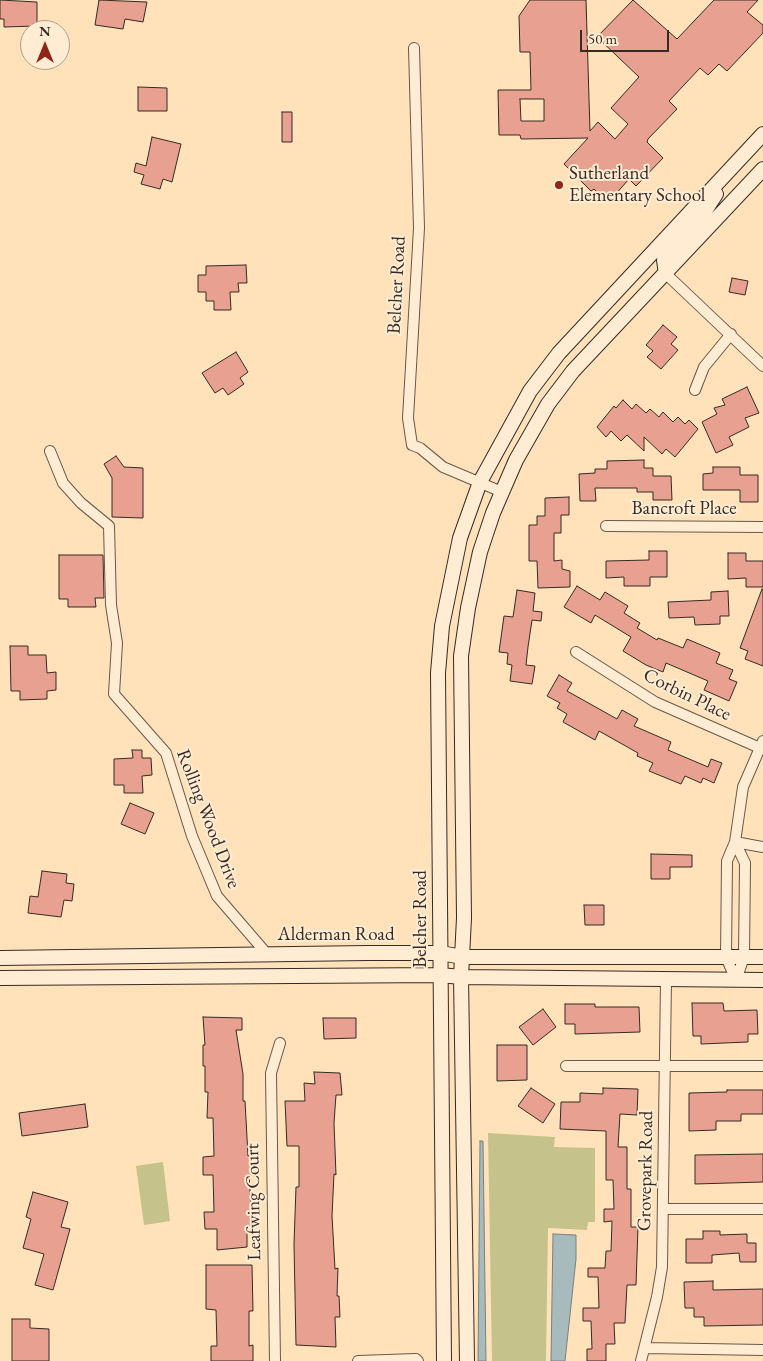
<!DOCTYPE html>
<html>
<head>
<meta charset="utf-8">
<style>
	body { margin:0 }
	#map { position:relative; width:763px; height:1361px; overflow:hidden; background:#ffe2ba; font-family:"EB Garamond",serif }
	canvas { display:block }
	.north { position:absolute; left:20px; top:20px; width:50px; height:50px; box-sizing:border-box; background:#ffecd2; border:1px solid #af9e8d; border-radius:50%; rotate:0deg; font-size:14px; font-weight:700; line-height:20px; text-align:center; color:#362a25 }
	.north::after { content:''; display:block; margin:auto; width:18px; height:22px; background:#8f2418; clip-path:polygon(50% 0,100% 100%,50% 72%,0 100%) }
	.scale { position:absolute; left:580px; top:30px; width:89px; height:22px; box-sizing:border-box; border:2px solid #362a25; border-top:0; padding-left:6px; font-size:15px; line-height:18px; white-space:nowrap; color:#362a25; -webkit-text-stroke:4px #ffecd2; paint-order:stroke }
</style>
</head>
<body>
<div id="map">
<canvas width="763" height="1361"></canvas>
<div class="north">N</div>
<div class="scale">50 m</div>
</div>
<script>
const c = document.querySelector('canvas').getContext('2d');
c.lineJoin = 'round';
function fill(path, color) {
  c.fillStyle = color;
  c.fill(path, 'evenodd');
}
function toPath(rows) {
  const path = new Path2D();
  for (const r of rows) {
    path.moveTo(r[0], r[1]);
    for (let i = 2; i < r.length; i += 2) path.lineTo(r[i], r[i + 1]);
  }
  return path;
}
function stroke(path, color, width, dash) {
  c.strokeStyle = color;
  c.lineWidth = width;
  c.lineCap = dash ? 'butt' : 'round';
  c.setLineDash(dash || []);
  c.stroke(path);
}
function label(font, color, halo, rows, align = 'center') {
  c.font = font + ' "EB Garamond",serif';
  c.lineWidth = 4;
  c.setLineDash([]);
  c.textBaseline = 'middle';
  c.strokeStyle = halo;
  c.fillStyle = color;
  for (const [text, x, y, turn = 0] of rows) {
    c.save();
    c.translate(x, y);
    c.rotate((+turn || 0) * Math.PI / 180);
    c.textAlign = isNaN(turn) ? turn : align;
    if (halo) c.strokeText(text, 0, 0);
    c.fillText(text, 0, 0);
    c.restore();
  }
}
fill(toPath([
	[488,1133,555,1137,554,1147,595,1148,595,1222,588,1222,587,1230,548,1228,546,1361,492,1361],
	[163,1162,170,1221,144,1225,136,1166]
]), '#c5c28c');
const water = toPath([
	[480,1141,483,1141,486,1361,478,1361,480,1141],
	[553,1234,576,1235,576,1259,565,1361,551,1361,553,1234]
]);
fill(water, '#a7babc');
stroke(water, '#7a8080', 1);
const building = toPath([
	[0,0,37,2,37,26,4,27,4,19,0,19,0,0],
	[99,0,147,2,143,22,125,19,123,29,95,25,99,0],
	[530,0,586,0,590,131,598,122,615,139,628,124,611,108,639,77,597,37,633,0,677,39,714,0,758,0,747,12,763,25,763,33,727,71,719,64,708,75,700,68,669,101,677,109,648,139,647,142,663,158,636,186,629,179,614,196,611,193,604,199,594,189,591,191,564,164,588,138,521,139,520,135,499,135,498,90,531,90,530,52,520,52,519,16,530,0],
	[520,99,544,99,544,121,521,121,520,99],
	[138,87,167,88,167,111,138,111,138,87],
	[282,112,292,112,292,142,282,142,282,112],
	[152,137,181,144,172,182,163,179,160,189,141,184,144,175,134,172,136,163,146,166,152,137],
	[246,265,247,283,238,283,239,292,230,292,231,310,214,310,214,301,206,301,206,292,198,292,198,275,206,275,206,266,246,265],
	[732,278,748,281,745,295,729,292,732,278],
	[663,325,677,337,671,344,678,350,661,369,647,357,653,351,646,345,663,325],
	[236,352,248,372,240,378,244,384,228,395,223,388,215,393,202,373,236,352],
	[747,387,759,413,745,418,749,427,729,437,733,445,716,453,702,422,717,414,714,408,725,405,722,399,747,387],
	[623,400,632,409,636,404,646,413,650,409,659,417,663,412,673,422,678,417,685,424,689,420,698,429,675,457,666,449,662,454,644,437,644,451,627,435,621,441,611,431,606,437,597,427,614,406,616,408,623,400],
	[116,456,124,467,143,468,143,518,112,517,112,478,104,464,116,456],
	[644,460,644,468,653,468,653,476,671,476,672,500,653,500,653,492,637,492,637,488,595,488,596,501,580,501,579,474,595,473,595,469,607,469,607,461,644,460],
	[713,467,740,467,740,475,758,475,758,502,740,502,740,490,703,490,703,474,713,473,713,467],
	[569,497,569,515,561,515,561,533,554,533,554,561,562,560,562,569,570,571,570,587,538,588,537,561,529,561,529,525,537,525,537,516,545,516,545,498,569,497],
	[649,551,667,551,667,577,650,577,650,586,624,586,624,577,606,578,606,561,649,560,649,551],
	[728,553,746,553,746,561,763,561,763,587,746,587,746,578,728,579,728,553],
	[59,555,103,555,104,598,95,598,96,607,68,607,68,599,59,599,59,555],
	[577,586,600,600,605,592,628,606,624,613,640,623,637,628,657,640,658,638,683,648,687,639,720,653,716,663,733,670,729,679,737,682,729,701,704,690,708,681,666,663,663,672,646,665,623,651,631,637,595,615,591,623,564,607,577,586],
	[762,589,763,590,763,666,745,659,748,651,740,648,762,589],
	[517,590,535,593,533,611,542,612,541,621,532,620,528,647,526,665,535,666,532,684,510,681,512,665,507,664,508,653,499,652,504,616,513,617,517,590],
	[728,591,729,616,720,616,720,624,695,625,694,617,669,618,668,602,711,600,711,592,728,591],
	[10,646,28,646,28,655,46,655,47,673,56,672,56,690,47,691,47,699,20,700,20,691,11,691,10,646],
	[559,675,572,683,567,691,617,719,622,710,638,719,634,726,671,742,668,750,708,767,711,759,722,763,714,783,703,778,701,783,685,776,681,784,649,771,653,763,637,756,638,753,599,731,595,740,563,722,567,714,557,708,560,703,547,696,559,675],
	[132,750,142,750,142,758,151,758,152,775,142,776,143,793,124,793,124,785,114,785,114,759,133,758,132,750],
	[130,803,154,813,145,834,121,824,130,803],
	[651,854,692,855,692,867,670,867,670,879,651,879,651,854],
	[42,871,67,874,66,883,74,884,72,901,64,900,61,917,28,913,30,896,38,897,42,871],
	[584,905,604,905,604,925,585,925,584,905],
	[692,1003,723,1003,724,1011,757,1010,758,1034,748,1034,748,1042,701,1044,701,1036,693,1036,692,1003],
	[565,1004,595,1004,595,1007,639,1007,640,1032,575,1034,575,1024,565,1024,565,1004],
	[543,1009,556,1027,533,1045,519,1027,543,1009],
	[203,1017,242,1018,242,1030,236,1030,243,1074,243,1101,245,1101,248,1156,252,1156,252,1175,249,1175,253,1231,247,1231,247,1247,217,1250,217,1229,205,1229,204,1212,214,1212,213,1175,203,1175,203,1157,214,1156,213,1118,207,1118,208,1092,205,1092,205,1066,203,1066,203,1045,205,1045,203,1017],
	[323,1018,356,1018,356,1038,324,1039,323,1018],
	[497,1045,527,1045,527,1080,497,1081,497,1045],
	[314,1072,340,1073,342,1095,336,1095,334,1123,336,1175,334,1174,332,1216,335,1269,338,1268,337,1296,339,1296,340,1317,335,1317,336,1347,296,1345,294,1244,296,1187,299,1187,299,1146,287,1146,285,1101,305,1101,304,1083,315,1084,314,1072],
	[531,1088,555,1104,543,1123,518,1106,531,1088],
	[603,1088,638,1089,637,1115,620,1114,618,1147,627,1147,627,1189,631,1189,631,1227,638,1227,636,1285,627,1285,625,1323,614,1323,615,1344,606,1344,606,1361,587,1361,587,1349,592,1349,591,1321,583,1321,583,1308,599,1308,598,1277,588,1277,588,1268,605,1268,606,1251,611,1251,612,1221,604,1222,604,1209,614,1209,613,1180,606,1180,606,1131,560,1129,561,1102,580,1102,580,1093,603,1094,603,1088],
	[727,1090,763,1090,763,1114,741,1114,741,1121,716,1121,716,1130,689,1131,689,1093,727,1092,727,1090],
	[85,1104,88,1127,22,1136,19,1113,85,1104],
	[763,1154,763,1182,695,1184,695,1155,763,1154],
	[33,1192,68,1202,61,1227,70,1229,53,1290,35,1285,44,1254,23,1248,31,1219,26,1217,33,1192],
	[703,1231,720,1231,720,1235,747,1234,747,1243,756,1243,756,1262,740,1262,739,1253,712,1255,712,1263,686,1263,686,1239,703,1239,703,1231],
	[206,1265,252,1265,253,1311,249,1311,249,1346,253,1345,253,1361,211,1361,211,1346,217,1346,216,1310,206,1309,206,1265],
	[713,1281,713,1290,763,1289,763,1325,704,1326,704,1317,694,1317,694,1308,685,1308,684,1282,713,1281],
	[12,1319,30,1319,30,1328,49,1329,49,1361,12,1361,12,1319]
]);
fill(building, '#e8a090');
stroke(building, '#362a25', 1);
const street = toPath([
	[414,48,419,228,408,418,412,445,420,448,443,467,502,492],
	[666,274,763,366],
	[695,390,704,367,731,334],
	[50,451,63,483,81,503,109,526,111,605,117,643,114,694,166,753,192,836,217,896,267,954],
	[606,526,763,527],
	[576,652,655,702,760,748],
	[735,842,745,863,744,957,736,980,726,957,727,861,735,842,743,787,763,741],
	[735,842,763,847],
	[566,1066,763,1066],
	[663,1209,763,1209],
	[645,1348,763,1350],
	[275,1361,271,1073,280,1043],
	[358,1361,416,1359,418,1361],
	[641,1361,657,1297,662,1267,666,980]
]);
const secondary = toPath([
	[666,274,664,260,667,254,705,211,716,194],
	[0,958,368,953,441,953,462,957,763,957],
	[0,978,440,975,461,977,763,980],
	[444,1361,438,673,442,626,460,538,480,482,530,391,559,353,763,134],
	[467,1361,461,977,464,918,461,656,468,608,480,552,493,513,516,460,548,404,573,371,763,169]
]);
stroke(street, '#68584a', 12);
stroke(secondary, '#362a25', 16);
stroke(street, '#ffecd2', 10);
stroke(secondary, '#ffecd2', 14);
for (const [x, y, r, color] of [
	[559,185,5,"#8f2418"]
]) {
  const dot = new Path2D();
  dot.arc(x, y, r, 0, 2 * Math.PI);
  c.fillStyle = color;
  c.fill(dot);
  stroke(dot, '#ffecd2', 2);
}
label('19px', '#362a25', '#ffecd2', [
	["Sutherland",569,174],
	["Elementary School",569,196]
], 'left');
label('19px', '#362a25', '#ffecd2', [
	["Belcher Road",397,285,-87],
	["Bancroft Place",684,509],
	["Corbin Place",687,695,26],
	["Rolling Wood Drive",208,819,69],
	["Belcher Road",421,919,-90],
	["Alderman Road",336,935],
	["Grovepark Road",646,1171,-89],
	["Leafwing Court",254,1202,-91]
]);
</script>
</body>
</html>
